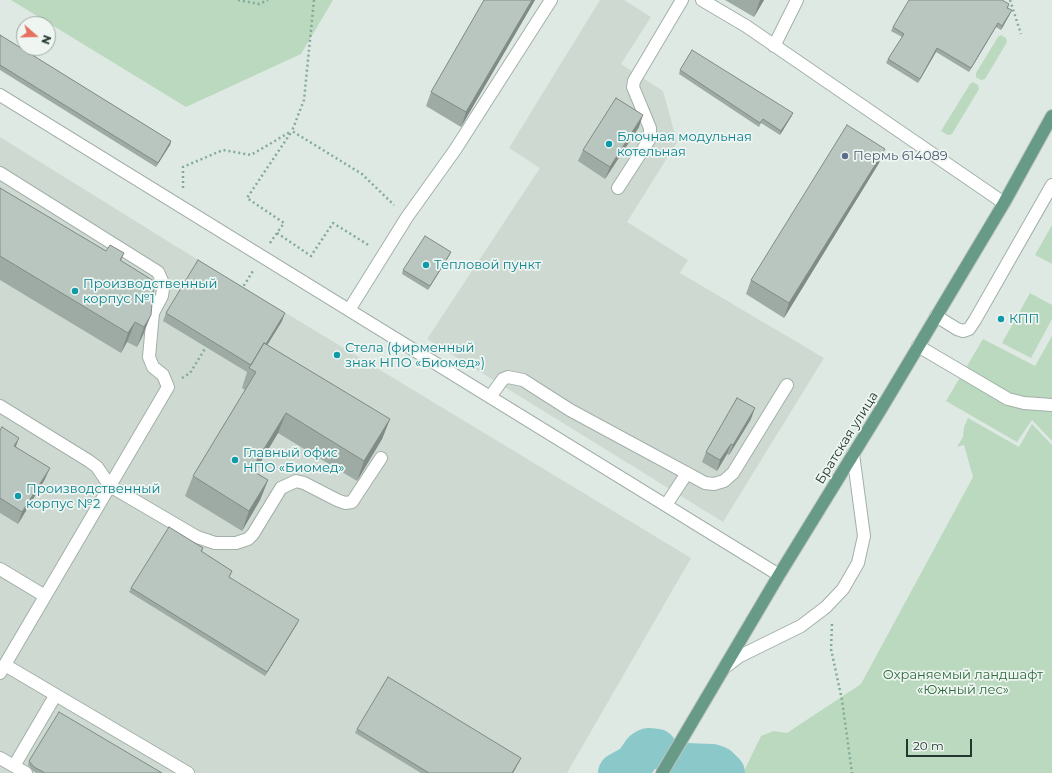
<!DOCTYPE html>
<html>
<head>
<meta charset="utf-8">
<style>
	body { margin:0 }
	#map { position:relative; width:1052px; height:773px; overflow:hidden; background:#dfe9e3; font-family:Montserrat,sans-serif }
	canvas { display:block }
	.north { position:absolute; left:16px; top:16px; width:40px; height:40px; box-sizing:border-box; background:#eff6f2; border:1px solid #9daaa4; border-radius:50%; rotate:110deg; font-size:11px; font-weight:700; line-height:16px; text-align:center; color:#22382f }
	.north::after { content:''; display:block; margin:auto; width:14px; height:18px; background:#e67161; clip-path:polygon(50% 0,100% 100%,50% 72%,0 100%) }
	.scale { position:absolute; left:906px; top:739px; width:66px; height:18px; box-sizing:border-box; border:2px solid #22382f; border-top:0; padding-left:5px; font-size:12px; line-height:14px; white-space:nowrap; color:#22382f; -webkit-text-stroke:3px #eff6f2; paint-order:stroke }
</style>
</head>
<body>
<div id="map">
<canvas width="1052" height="773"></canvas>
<div class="north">N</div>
<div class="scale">20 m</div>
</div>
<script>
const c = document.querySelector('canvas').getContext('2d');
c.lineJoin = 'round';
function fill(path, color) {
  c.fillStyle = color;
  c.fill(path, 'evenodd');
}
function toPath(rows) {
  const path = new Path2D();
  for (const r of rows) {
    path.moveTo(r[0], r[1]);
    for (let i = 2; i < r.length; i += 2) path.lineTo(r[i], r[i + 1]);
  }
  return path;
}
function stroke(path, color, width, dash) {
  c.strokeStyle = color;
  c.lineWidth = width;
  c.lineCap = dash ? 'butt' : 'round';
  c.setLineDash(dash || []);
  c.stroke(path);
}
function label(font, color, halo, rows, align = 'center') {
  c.font = font + ' Montserrat,sans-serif';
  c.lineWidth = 3.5;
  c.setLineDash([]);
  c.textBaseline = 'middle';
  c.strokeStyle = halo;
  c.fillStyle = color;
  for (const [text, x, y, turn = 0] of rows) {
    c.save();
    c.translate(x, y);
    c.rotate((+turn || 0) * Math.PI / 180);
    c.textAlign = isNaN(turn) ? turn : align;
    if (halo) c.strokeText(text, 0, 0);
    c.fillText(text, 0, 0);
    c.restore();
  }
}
fill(toPath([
	[600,0,624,0,651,17,621,64,663,91,677,142,627,222,688,260,680,273,824,358,723,522,427,339,540,168,509,148],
	[0,137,190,255,691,558,567,773,0,773]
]), '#ced9d2');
fill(toPath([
	[11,0,333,0,301,54,186,107],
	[1001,35,1006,38,1007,42,985,79,981,80,976,77,976,73,998,37],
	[973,82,978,85,979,89,952,134,948,135,941,131,970,84],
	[1052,225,1052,264,1035,255],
	[1030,293,1052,305,1052,319,1031,358,1002,343],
	[1052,336,1052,441,1032,420,1017,442,946,401,983,339,1035,366],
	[968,418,1019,447,1032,424,1052,445,1052,773,743,773,761,736,774,731,787,733,861,684,973,477,964,445,957,447,963,437,964,427]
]), '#bad9be');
stroke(toPath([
	[685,763,712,764,718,766,725,773],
	[618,773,634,764,643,751,648,748,657,749]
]), '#8bc8ca', 40);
const minor = toPath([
	[702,0,746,26,1004,203],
	[774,46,797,0],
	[0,95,779,575],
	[0,173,158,272,162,281,163,289,162,296,153,313,149,357,153,367,163,375,168,387,0,673],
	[618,188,649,140,650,134,650,128,633,87,634,81,682,0],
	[349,310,407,217,455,150,551,0],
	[936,316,957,329,963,331,969,329,975,320,1052,185],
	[918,346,1008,399,1024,403,1052,405],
	[490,397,503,379,508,377,523,380,570,410,705,483,714,484,724,481,733,473,787,385],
	[0,406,89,461,97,467,110,486,197,537,215,543,236,543,248,539,253,534,281,488,296,481,304,483,337,500,345,503,352,502,381,458],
	[666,505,687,473],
	[0,569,45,596],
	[5,665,188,773],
	[724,668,740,656,801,626,826,607,843,589,858,563,864,536,853,454],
	[0,758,26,773],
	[14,766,55,696]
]);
const major = toPath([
	[662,773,779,575,881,409,1004,203,1052,116]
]);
stroke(minor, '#a3b0a9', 14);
stroke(major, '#bdc3c1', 14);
stroke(toPath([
	[238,0,259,4,268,0],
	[314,0,304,100,292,131,362,174,394,205],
	[1010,0,1021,34],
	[183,188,183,167,223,150,251,155,290,132],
	[277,233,311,256,333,223,370,246],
	[270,243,284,223,247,198,292,131],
	[241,290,253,271],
	[182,378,190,373,206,347],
	[832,624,831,649,842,700,852,773]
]), '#82aa99', 2.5, [2, 3]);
stroke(minor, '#fff', 12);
stroke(major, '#679b87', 12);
fill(toPath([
	[484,0,535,0,461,127,426,106,431,92],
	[725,0,764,0,754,17],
	[1009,4,1008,8,1010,14,1001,30,996,27,969,72,936,52,918,83,886,63,888,59,902,37,891,31,893,27],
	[0,35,171,141,170,145,156,167,0,70],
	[680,70,793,113,791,117,780,135,761,123,759,127,679,74],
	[639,127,605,179,578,161,583,150],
	[879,163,784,318,746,294,751,280],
	[0,188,106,251,124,253,121,261,157,283,152,296,143,335,137,347,127,342,121,353,0,280],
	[451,252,449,256,428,290,402,274,403,270],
	[166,313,282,321,267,345,390,419,382,439,357,481,278,433,255,472,268,480,260,500,242,531,185,496,193,476,245,390,242,388,247,372,163,321],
	[751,419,729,455,727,454,717,471,702,462,706,452],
	[0,430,45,479,18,524,0,513],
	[203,548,202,552,232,571,229,577,297,624,265,676,129,592,131,588],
	[357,729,521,758,519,762,513,773,421,773,355,733],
	[29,761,162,773,37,773,33,771,28,765]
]), '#9eaaa4');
fill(toPath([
	[532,0,535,0,461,127,466,112],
	[760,0,764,0,754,17],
	[1012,10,1010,14,1001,30,1002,26],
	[998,23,996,27,969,72,971,68],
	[937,48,936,52,918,83,920,79],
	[793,113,791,117,780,135,781,131],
	[643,115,639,127,605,179,610,167],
	[171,141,170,145,156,167,158,163],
	[885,149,879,163,784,318,789,303],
	[451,252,449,256,428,290,430,286],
	[285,313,282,321,252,370,252,366],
	[151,315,143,335,137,347,144,327],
	[135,322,127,342,121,353,128,333],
	[755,408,751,419,729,455,733,445],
	[286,413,278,433,244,490,251,470],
	[390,419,382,439,357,481,364,461],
	[19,438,15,449,14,446],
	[731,444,727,454,717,471,720,460],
	[50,468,45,479,18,524,22,512],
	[268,480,260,500,242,531,249,511],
	[299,620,297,624,265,676,267,672],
	[521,758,519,762,513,773,512,773]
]), '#818b86');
const building = toPath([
	[484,0,532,0,466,112,431,92,484,0],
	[909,0,1002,0,1009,4,1007,8,1012,10,1002,26,998,23,971,68,937,48,920,79,888,59,904,34,893,27,909,0],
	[0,35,171,141,158,163,0,65,0,35],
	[692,50,793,113,781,131,763,119,760,123,680,70,692,50],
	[616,98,643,115,610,167,583,150,616,98],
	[847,125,885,149,789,303,751,280,847,125],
	[0,188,106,251,110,245,124,253,120,260,157,283,153,292,151,315,144,327,135,322,128,333,0,256,0,188],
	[425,236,451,252,430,286,403,270,425,236],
	[198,260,285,313,266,344,264,343,251,365,166,313,198,260],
	[264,343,390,419,364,461,286,413,251,470,268,480,249,511,193,476,256,372,249,368,264,343],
	[737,398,755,408,733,445,731,444,720,460,706,452,737,398],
	[2,427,19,438,14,446,50,468,22,512,0,498,0,430,2,427],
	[169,527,203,548,201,551,232,571,229,577,299,620,267,672,131,588,169,527],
	[388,677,521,758,512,773,429,773,357,729,388,677],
	[59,712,162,773,45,773,34,767,29,761,59,712]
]);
fill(building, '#b8c6bf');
stroke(building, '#818b86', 1);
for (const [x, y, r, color] of [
	[609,144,4,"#0f9aa8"],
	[845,156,4,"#5c6f8a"],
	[426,265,4,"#0f9aa8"],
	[75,291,4,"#0f9aa8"],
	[1001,319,4,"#0f9aa8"],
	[337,355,4,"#0f9aa8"],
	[235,460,4,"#0f9aa8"],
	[18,496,4,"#0f9aa8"]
]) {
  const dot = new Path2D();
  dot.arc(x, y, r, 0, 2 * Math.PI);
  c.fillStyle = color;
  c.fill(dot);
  stroke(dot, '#eff6f2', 1.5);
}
label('13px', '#0d838f', '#eff6f2', [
	["Блочная модульная",617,137],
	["котельная",617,152],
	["Тепловой пункт",434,265],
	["Производственный",83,284],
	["корпус №1",83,299],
	["КПП",1009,319],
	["Стела (фирменный",345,348],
	["знак НПО «Биомед»)",345,363],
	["Главный офис",243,453],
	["НПО «Биомед»",243,468],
	["Производственный",26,489],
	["корпус №2",26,504]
], 'left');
label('13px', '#4e5e75', '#eff6f2', [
	["Пермь 614089",853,156]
], 'left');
label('13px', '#22382f', '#eff6f2', [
	["Братская улица",847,438,-58]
]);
label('13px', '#306b3f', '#eff6f2', [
	["Охраняемый ландшафт",963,675],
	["«Южный лес»",963,690]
]);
</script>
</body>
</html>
